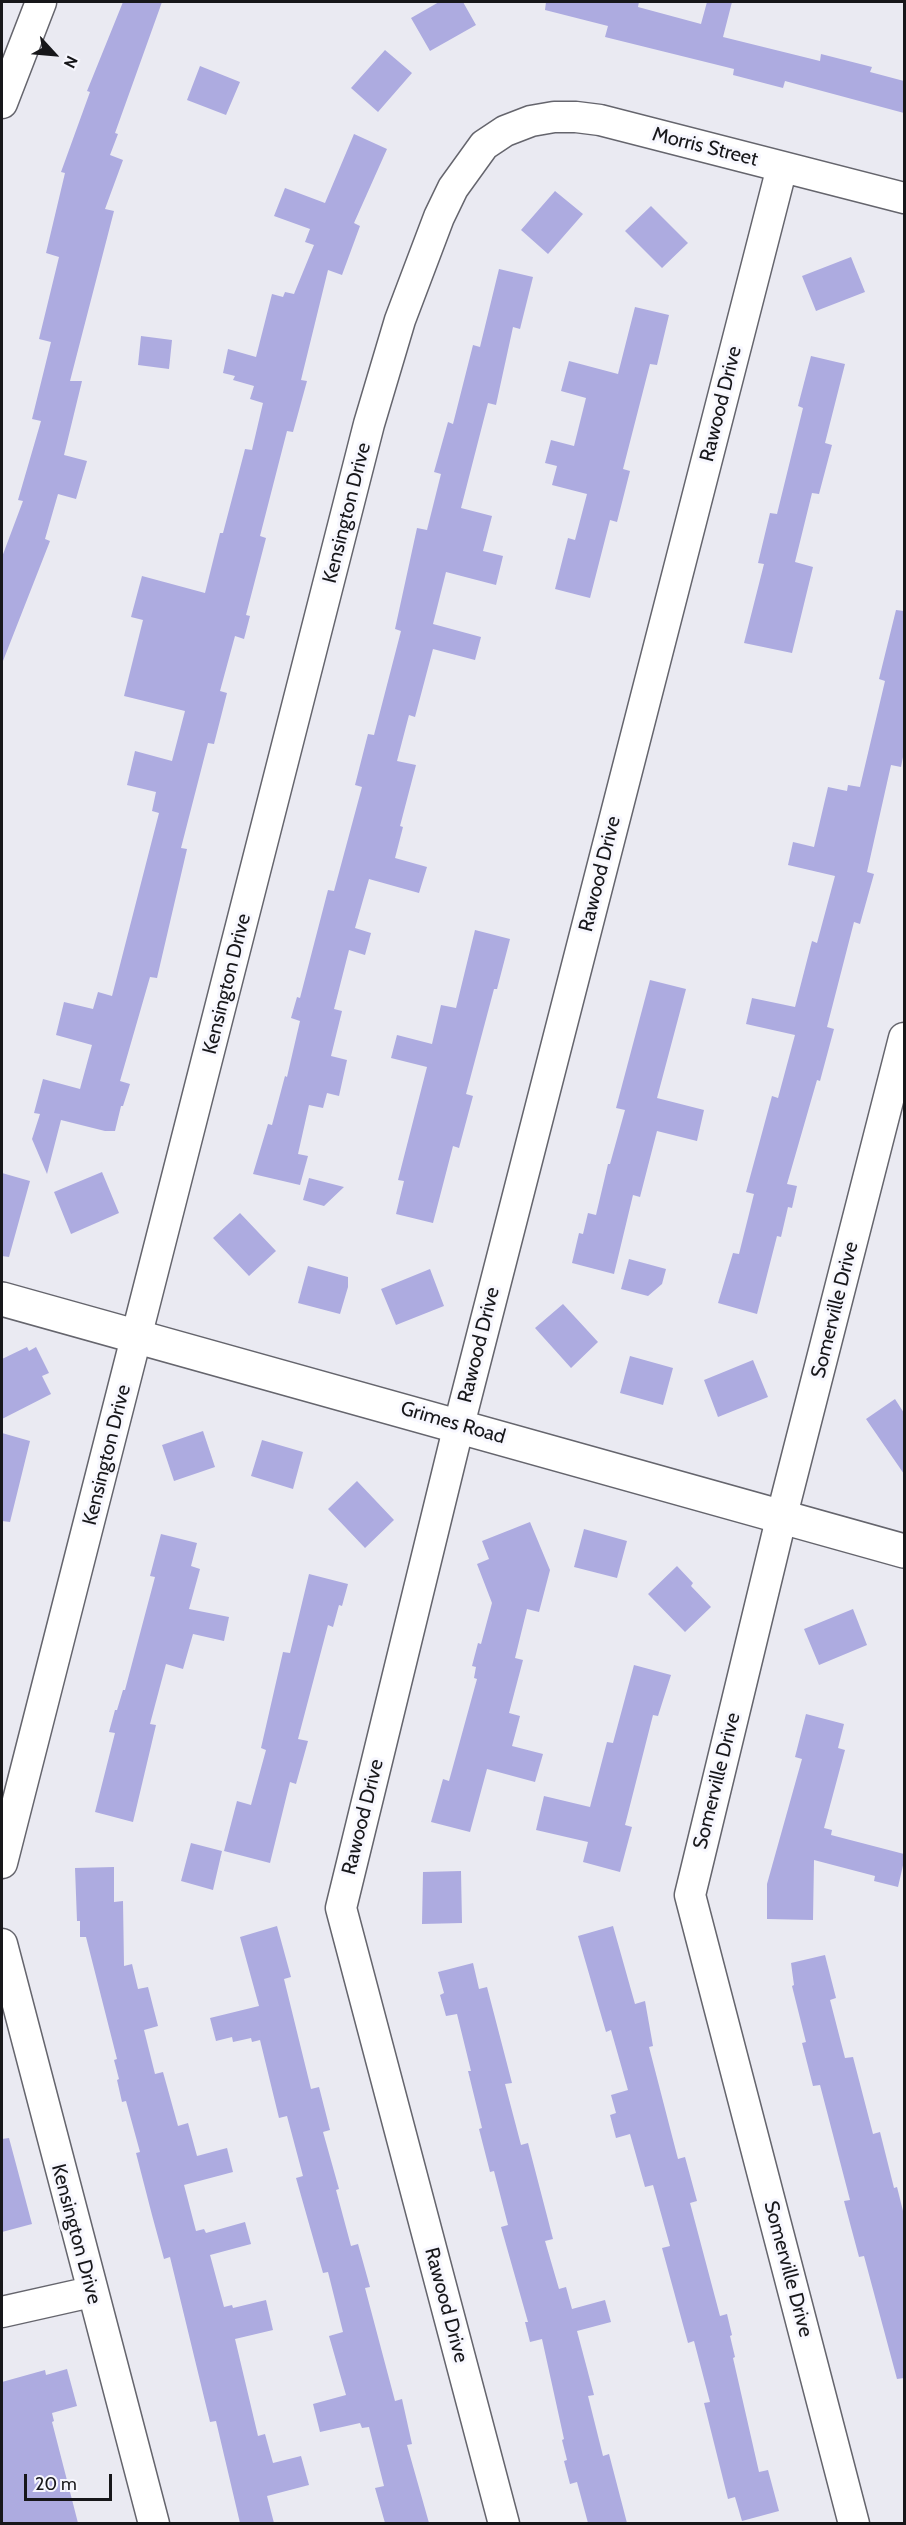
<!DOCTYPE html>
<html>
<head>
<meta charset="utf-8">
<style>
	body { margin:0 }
	#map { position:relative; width:906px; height:2525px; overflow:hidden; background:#eaeaf2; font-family:Cabin,sans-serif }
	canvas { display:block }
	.frame { position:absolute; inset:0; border:3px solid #17171a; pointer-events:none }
	.north { position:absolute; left:24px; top:24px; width:60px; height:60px; -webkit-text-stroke:4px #f7f7fe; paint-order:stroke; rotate:116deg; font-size:16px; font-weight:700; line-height:24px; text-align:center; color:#17171a }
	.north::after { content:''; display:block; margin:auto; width:21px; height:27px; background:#17171a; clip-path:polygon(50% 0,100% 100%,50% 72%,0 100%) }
	.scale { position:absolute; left:24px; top:2474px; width:88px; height:27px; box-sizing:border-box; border:3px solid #17171a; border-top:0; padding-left:8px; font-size:18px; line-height:21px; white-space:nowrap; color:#17171a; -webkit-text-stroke:4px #f7f7fe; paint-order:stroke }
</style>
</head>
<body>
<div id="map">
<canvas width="906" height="2525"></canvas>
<div class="frame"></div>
<div class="north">N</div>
<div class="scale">20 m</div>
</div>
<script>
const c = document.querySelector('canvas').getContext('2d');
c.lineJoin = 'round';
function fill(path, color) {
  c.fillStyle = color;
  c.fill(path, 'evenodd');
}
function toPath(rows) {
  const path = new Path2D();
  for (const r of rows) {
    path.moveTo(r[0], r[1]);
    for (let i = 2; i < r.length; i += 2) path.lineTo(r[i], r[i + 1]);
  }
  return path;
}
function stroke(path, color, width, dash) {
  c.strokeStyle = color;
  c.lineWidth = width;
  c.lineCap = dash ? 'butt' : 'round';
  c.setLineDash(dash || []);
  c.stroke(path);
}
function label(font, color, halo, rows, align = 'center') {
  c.font = font + ' Cabin,sans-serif';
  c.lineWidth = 6;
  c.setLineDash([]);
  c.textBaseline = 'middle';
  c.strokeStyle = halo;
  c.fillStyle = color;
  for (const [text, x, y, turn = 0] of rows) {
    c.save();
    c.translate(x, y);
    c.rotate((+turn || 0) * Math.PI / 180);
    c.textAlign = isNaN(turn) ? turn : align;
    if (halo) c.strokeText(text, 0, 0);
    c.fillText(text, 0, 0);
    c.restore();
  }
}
fill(toPath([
	[123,2,162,2,115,133,118,134,110,155,123,160,105,209,114,211,70,381,82,381,64,455,87,461,76,499,58,494,45,539,50,541,3,661,2,557,23,501,18,500,41,421,32,419,51,342,39,339,59,257,46,253,65,173,61,172,90,92,87,91],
	[439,2,463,2,476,25,430,51,411,18],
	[546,2,639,2,638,7,701,24,707,2,732,2,723,37,820,61,821,54,872,67,870,72,904,81,904,113,785,81,783,88,733,75,734,69,605,37,608,26,545,10],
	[385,50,412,73,378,112,351,88],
	[200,66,240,82,226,115,187,100],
	[354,134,387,149,354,223,360,226,342,275,328,270,301,380,307,381,293,432,287,431,260,536,266,538,246,615,250,616,244,639,235,636,220,691,227,693,214,744,208,743,181,848,187,849,157,978,150,977,120,1081,130,1084,123,1106,121,1106,115,1131,105,1131,61,1120,47,1174,32,1139,40,1114,34,1113,43,1079,80,1089,92,1045,56,1035,64,1002,93,1009,98,992,112,996,159,813,152,811,156,792,127,785,135,751,172,761,185,711,124,696,143,620,131,617,142,576,205,593,220,533,223,533,244,453,245,449,252,450,263,403,250,399,254,386,233,380,235,376,223,373,228,349,256,357,272,294,283,297,285,292,294,294,314,245,305,242,310,229,274,216,285,188,325,203],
	[555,191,583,214,548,254,521,230],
	[651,206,688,243,662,268,625,231],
	[851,257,865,292,816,311,802,276],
	[499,269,533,277,520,329,513,327,496,405,488,403,461,508,492,516,483,551,503,556,496,585,446,572,433,624,481,637,475,660,433,649,415,717,409,715,397,761,416,765,400,826,403,827,395,858,427,867,419,893,369,879,355,928,371,933,365,955,349,950,334,1009,342,1011,331,1056,347,1060,339,1096,327,1093,323,1108,309,1105,298,1154,308,1156,300,1185,253,1174,268,1124,272,1125,285,1076,287,1077,300,1021,291,1018,297,997,300,998,328,890,334,891,362,787,355,785,368,734,374,735,401,631,395,629,417,528,427,530,441,474,434,472,448,422,453,424,473,345,480,347],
	[635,307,669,315,657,365,650,364,623,469,630,471,617,522,610,520,590,598,555,589,568,538,575,540,587,494,552,485,557,466,545,463,551,440,574,446,586,398,561,391,569,361,618,374],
	[141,336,172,340,169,369,138,365],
	[811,356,845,364,825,443,832,445,819,494,812,493,795,562,813,567,792,653,744,643,764,564,758,563,770,513,777,514,803,408,798,406],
	[896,610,904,611,904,752,901,767,891,765,867,872,874,874,860,924,854,922,827,1027,834,1029,820,1081,817,1080,787,1184,797,1186,792,1208,788,1207,781,1237,777,1236,757,1314,718,1303,733,1253,739,1254,754,1194,746,1192,772,1096,778,1098,795,1035,746,1024,752,998,795,1007,812,941,817,943,835,876,788,865,793,842,814,847,828,787,847,791,848,785,860,787,885,681,879,679],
	[475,930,510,939,497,989,494,989,466,1094,473,1096,459,1148,453,1146,433,1223,396,1214,404,1181,398,1180,427,1067,391,1058,397,1035,432,1044,441,1005,456,1008],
	[650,980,686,989,657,1098,704,1110,697,1141,657,1131,640,1197,633,1195,614,1274,572,1263,579,1233,583,1234,588,1213,596,1215,608,1164,610,1164,625,1110,616,1108],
	[102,1172,119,1213,71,1234,54,1192],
	[2,1173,30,1181,9,1257,2,1256],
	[309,1178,344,1187,324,1206,303,1200],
	[240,1213,276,1251,249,1276,213,1238],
	[629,1259,666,1269,662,1284,648,1296,621,1289],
	[308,1266,348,1277,348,1287,340,1314,298,1303],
	[430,1269,444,1306,396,1325,381,1289],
	[563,1304,598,1342,571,1368,535,1328],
	[27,1347,29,1351,36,1347,49,1373,42,1376,51,1394,2,1419,2,1359],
	[630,1356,673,1368,663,1405,620,1393],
	[753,1360,768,1397,718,1417,704,1380],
	[895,1399,904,1413,904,1474,866,1419],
	[203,1431,215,1467,174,1481,162,1445],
	[2,1433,30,1441,10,1522,2,1521],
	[262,1440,303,1452,293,1489,251,1476],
	[357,1481,394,1520,365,1548,328,1509],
	[530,1522,550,1570,539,1612,527,1609,515,1658,523,1660,509,1713,520,1716,512,1746,543,1754,535,1782,487,1769,470,1832,431,1822,443,1779,449,1781,477,1679,474,1678,476,1667,472,1666,478,1643,481,1644,492,1603,477,1564,489,1559,482,1541],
	[584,1529,627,1541,617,1578,574,1567],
	[161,1534,197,1543,191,1566,200,1569,189,1609,229,1617,224,1641,193,1634,183,1669,166,1664,150,1724,156,1725,133,1822,95,1812,115,1733,109,1732,115,1710,117,1710,123,1690,125,1690,155,1577,150,1576],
	[677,1566,693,1583,691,1586,711,1607,685,1632,648,1594],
	[309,1574,348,1584,342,1606,339,1605,333,1627,328,1625,298,1739,308,1741,296,1784,290,1782,270,1863,224,1851,237,1801,251,1805,266,1750,261,1748,283,1652,290,1653],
	[853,1609,867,1645,819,1665,804,1629],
	[634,1665,671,1675,658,1716,653,1715,625,1825,632,1827,620,1872,583,1862,588,1842,536,1830,544,1796,590,1807,607,1742,613,1743],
	[806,1714,844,1724,838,1748,845,1750,824,1828,832,1830,831,1835,904,1854,904,1861,898,1887,874,1881,875,1876,814,1860,813,1920,767,1919,767,1884,802,1759,795,1757],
	[191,1843,222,1851,213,1890,181,1881],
	[114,1867,114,1902,123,1901,124,1966,132,1964,138,1989,148,1987,158,2026,144,2030,155,2074,163,2072,178,2126,188,2123,197,2156,227,2148,233,2172,184,2185,196,2231,204,2229,206,2233,245,2222,251,2244,210,2255,224,2307,232,2305,233,2308,266,2300,269,2313,273,2330,235,2339,258,2436,265,2434,273,2463,301,2456,309,2485,267,2496,274,2523,240,2523,216,2421,210,2422,170,2257,164,2259,152,2215,136,2153,140,2152,126,2101,122,2102,117,2080,119,2079,114,2060,117,2059,86,1937,80,1937,80,1921,77,1921,75,1868],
	[461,1871,462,1923,422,1924,423,1872],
	[277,1926,291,1977,284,1979,311,2089,319,2087,330,2130,323,2132,339,2189,336,2190,351,2246,358,2244,370,2287,365,2288,395,2401,402,2399,412,2444,407,2445,429,2523,385,2523,375,2488,384,2486,369,2427,362,2428,360,2423,320,2432,313,2404,346,2395,329,2336,343,2332,328,2272,323,2273,296,2178,303,2176,287,2116,279,2118,260,2040,252,2042,251,2038,233,2042,232,2037,216,2041,210,2018,259,2006,240,1937],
	[613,1926,635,2004,645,2001,653,2046,649,2047,678,2159,685,2157,697,2201,690,2203,720,2316,727,2314,732,2335,730,2336,735,2357,733,2358,759,2472,768,2470,779,2511,742,2521,735,2497,728,2499,704,2403,710,2402,694,2341,688,2343,662,2248,670,2246,653,2185,645,2187,630,2134,616,2138,610,2115,616,2113,611,2095,628,2090,611,2030,606,2032,578,1936],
	[825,1955,836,1998,830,2000,845,2058,853,2057,873,2134,880,2132,894,2188,897,2187,904,2215,904,2378,897,2379,864,2256,859,2257,844,2201,850,2200,820,2085,813,2086,802,2043,806,2042,792,1986,794,1985,791,1963],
	[473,1963,479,1989,487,1987,512,2083,505,2084,521,2145,528,2143,553,2239,545,2241,559,2289,566,2287,572,2309,605,2300,611,2322,577,2331,594,2395,588,2396,603,2456,609,2454,627,2523,588,2523,577,2482,570,2484,564,2461,567,2460,562,2440,564,2439,542,2339,530,2342,525,2322,528,2322,501,2227,508,2225,494,2171,490,2172,479,2129,482,2128,468,2071,471,2071,457,2014,446,2016,440,1995,444,1993,438,1972],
	[9,2138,32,2224,2,2232,2,2139],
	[67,2369,77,2406,52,2413,54,2421,52,2422,78,2523,2,2523,2,2382,45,2370,46,2375]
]), '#adabe0');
const street = toPath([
	[2,103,41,2],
	[2,1863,369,424,400,320,439,217,453,188,484,145,505,131,531,121,554,117,576,117,600,120,904,198],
	[2,1944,154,2524],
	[2,2312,91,2292],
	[504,2524,341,1908,459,1425,782,167],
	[854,2524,690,1895,782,1515,904,1038]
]);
const secondary = toPath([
	[2,1299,904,1551]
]);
stroke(street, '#65656d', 33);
stroke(secondary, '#65656d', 36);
stroke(street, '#fff', 30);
stroke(secondary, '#fff', 33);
label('20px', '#17171a', '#f7f7fe', [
	["Morris Street",705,147,14],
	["Rawood Drive",721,404,-76],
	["Kensington Drive",347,513,-76],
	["Rawood Drive",600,874,-76],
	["Kensington Drive",227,984,-76],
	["Somerville Drive",835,1310,-76],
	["Rawood Drive",479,1345,-76],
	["Grimes Road",453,1423,16],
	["Kensington Drive",107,1455,-76],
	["Somerville Drive",717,1781,-76],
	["Rawood Drive",363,1817,-76],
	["Kensington Drive",76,2234,75],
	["Somerville Drive",788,2269,75],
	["Rawood Drive",446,2305,75]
]);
</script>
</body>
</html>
